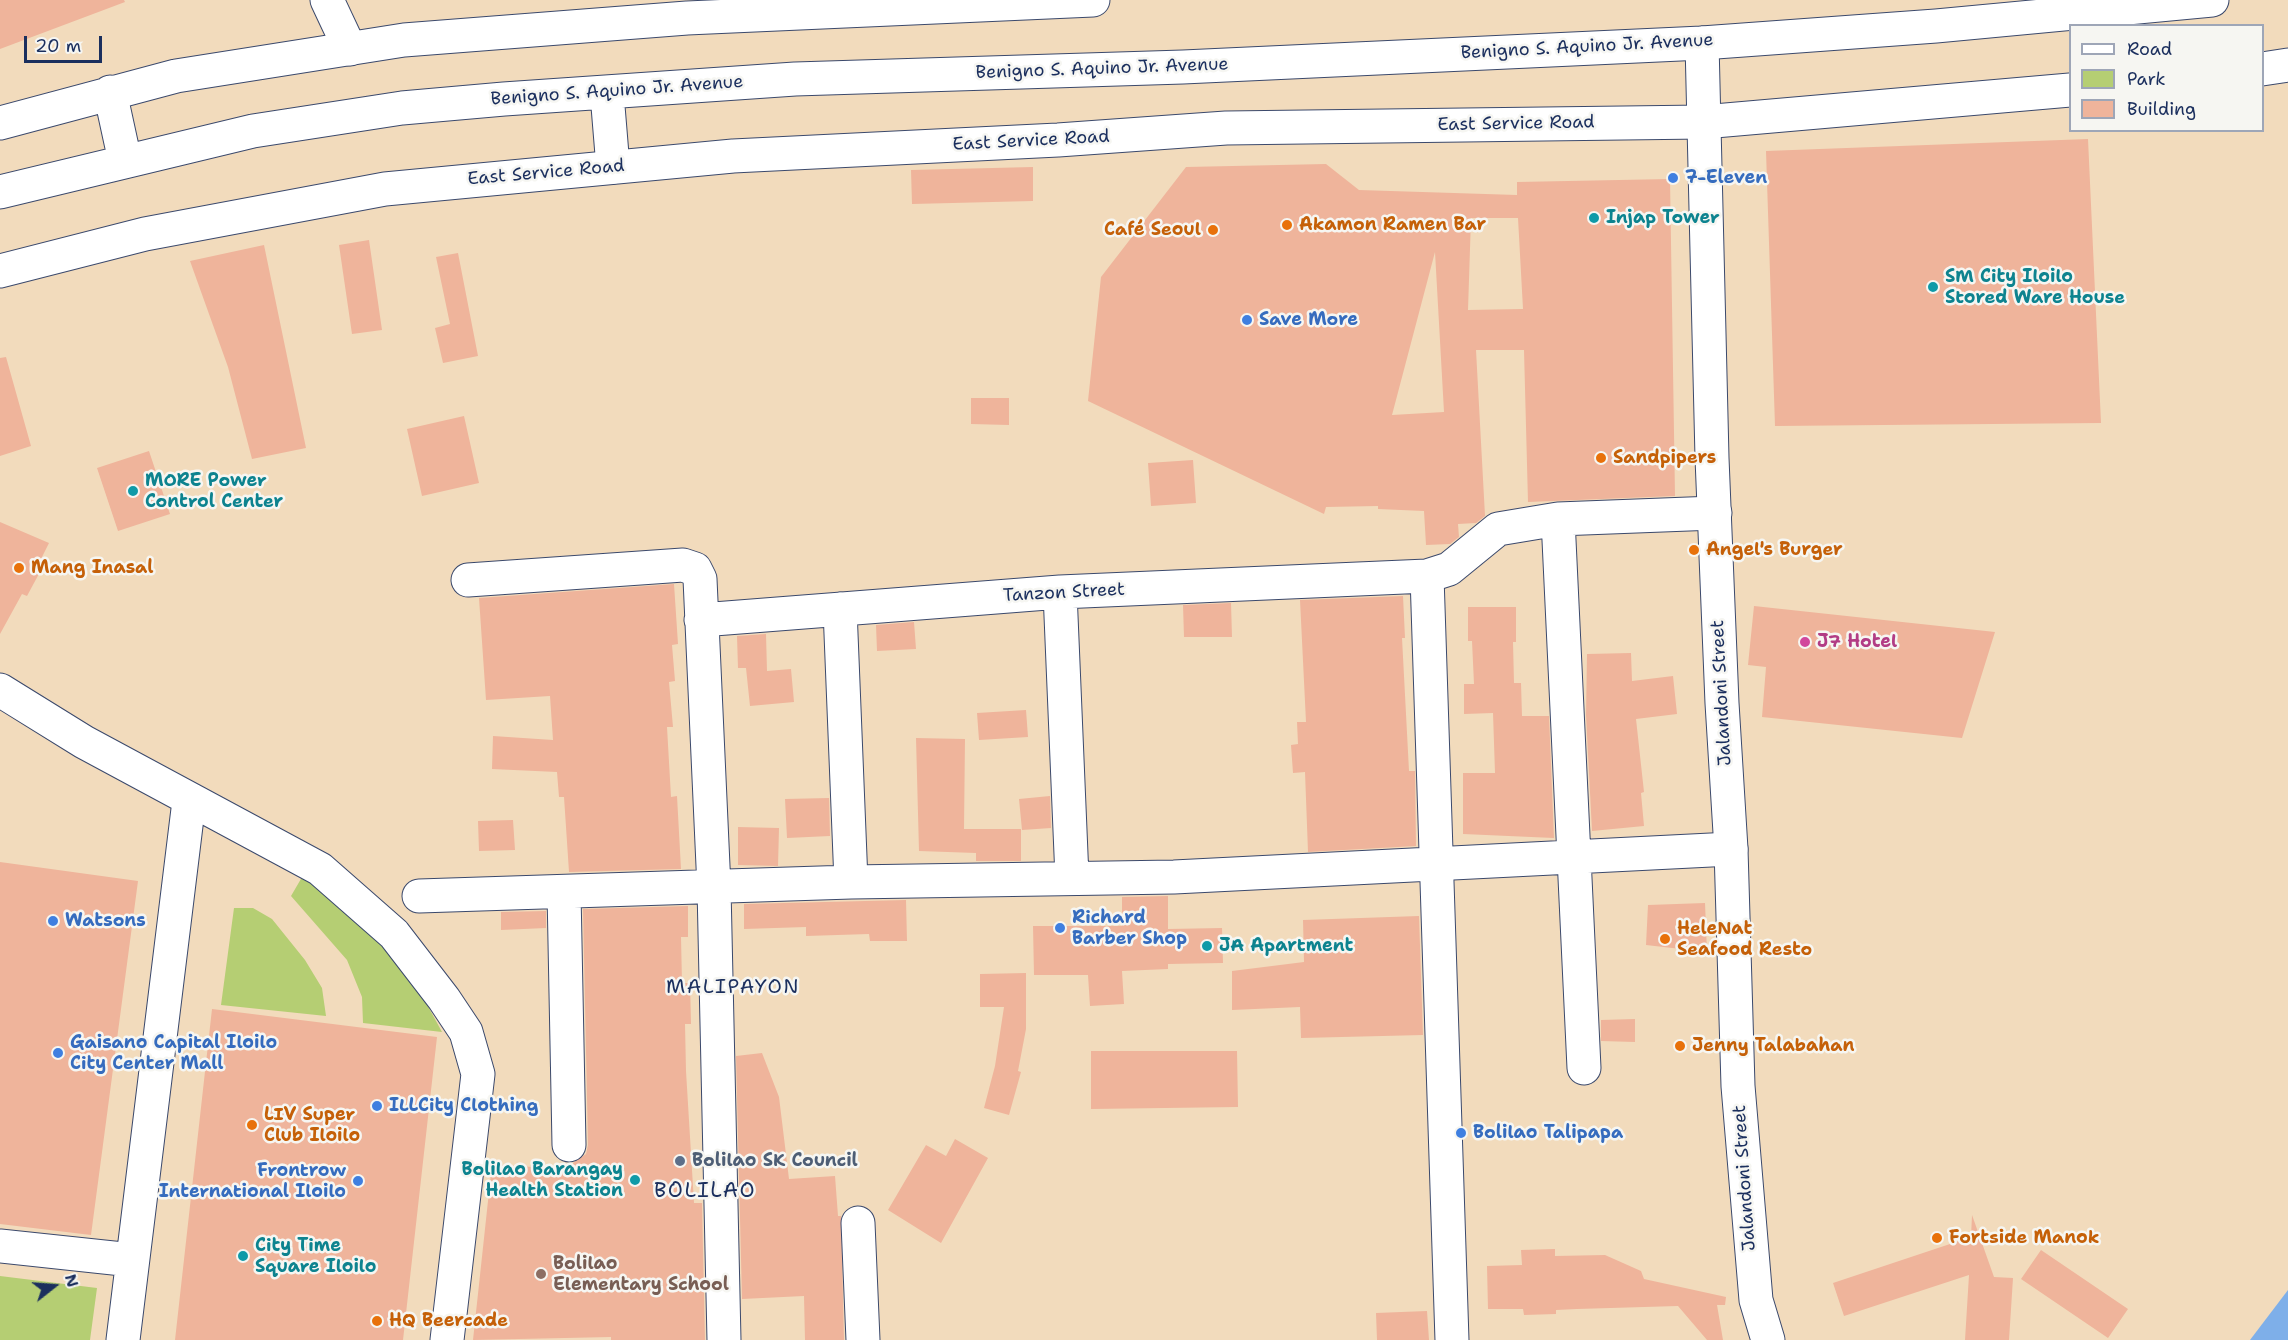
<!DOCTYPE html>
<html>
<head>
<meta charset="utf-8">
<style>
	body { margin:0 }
	#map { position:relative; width:2288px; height:1340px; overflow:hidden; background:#f2dbbc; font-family:"Shantell Sans",sans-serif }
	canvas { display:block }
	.legend { position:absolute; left:2069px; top:24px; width:195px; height:108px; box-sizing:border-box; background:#f6f6f2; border:2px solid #9ea6b7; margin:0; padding:8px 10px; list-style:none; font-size:18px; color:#1b2f5e }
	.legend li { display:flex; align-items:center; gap:12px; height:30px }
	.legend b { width:30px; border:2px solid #9ea6b7 }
	.north { position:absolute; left:24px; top:1256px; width:60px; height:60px; -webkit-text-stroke:4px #f6f6f2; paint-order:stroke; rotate:73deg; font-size:16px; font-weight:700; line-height:24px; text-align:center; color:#1b2f5e }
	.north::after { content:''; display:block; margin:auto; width:21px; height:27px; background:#1b2f5e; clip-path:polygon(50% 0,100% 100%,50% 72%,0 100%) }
	.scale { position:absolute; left:24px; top:36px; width:78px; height:27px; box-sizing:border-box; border:3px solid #1b2f5e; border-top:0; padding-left:8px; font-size:18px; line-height:21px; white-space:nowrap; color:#1b2f5e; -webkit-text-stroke:4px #f6f6f2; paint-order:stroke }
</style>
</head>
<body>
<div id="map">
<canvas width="2288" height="1340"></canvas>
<ul class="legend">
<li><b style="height:8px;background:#fff"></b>Road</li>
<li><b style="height:16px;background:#b5ce73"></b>Park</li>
<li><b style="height:16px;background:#efb49b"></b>Building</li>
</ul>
<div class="north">N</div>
<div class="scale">20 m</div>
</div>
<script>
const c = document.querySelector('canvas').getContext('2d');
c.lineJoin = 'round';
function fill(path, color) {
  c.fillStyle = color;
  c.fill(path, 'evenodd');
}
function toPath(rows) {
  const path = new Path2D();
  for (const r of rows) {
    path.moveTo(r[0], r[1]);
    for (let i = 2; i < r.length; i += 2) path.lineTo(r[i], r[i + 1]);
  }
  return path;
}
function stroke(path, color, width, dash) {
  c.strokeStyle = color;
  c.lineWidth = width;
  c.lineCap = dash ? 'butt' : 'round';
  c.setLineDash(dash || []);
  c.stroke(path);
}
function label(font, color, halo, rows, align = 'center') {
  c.font = font + ' "Shantell Sans",sans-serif';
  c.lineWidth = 5;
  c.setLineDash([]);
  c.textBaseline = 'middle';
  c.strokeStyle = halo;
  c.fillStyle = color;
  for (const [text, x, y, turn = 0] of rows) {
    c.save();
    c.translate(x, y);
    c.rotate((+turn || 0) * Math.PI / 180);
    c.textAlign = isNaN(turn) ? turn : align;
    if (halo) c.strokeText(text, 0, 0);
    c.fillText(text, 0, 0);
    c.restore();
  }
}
fill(toPath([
	[305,872,385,948,418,988,442,1032,363,1023,362,997,347,960,291,896],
	[234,908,253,908,272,919,305,960,322,988,326,1016,221,1005],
	[0,1276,97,1288,90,1340,0,1340]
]), '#b5ce73');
fill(toPath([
	[2288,1290,2288,1340,2250,1340]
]), '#7eafe9');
fill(toPath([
	[0,0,124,0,125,2,0,49],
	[2088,139,2101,423,1775,426,1766,151],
	[1326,164,1359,190,1517,195,1517,182,1670,179,1675,496,1528,502,1524,350,1476,350,1485,516,1476,523,1458,524,1459,537,1450,544,1426,545,1424,511,1378,509,1378,506,1326,507,1324,514,1088,401,1101,277,1186,167],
	[1471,218,1518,218,1523,309,1468,310],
	[1435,252,1444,412,1392,415],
	[1033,167,1033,201,912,204,911,170],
	[369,240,382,330,352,334,339,245],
	[264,245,306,448,252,459,228,367,190,261],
	[458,253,478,356,443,363,435,328,450,324,436,257],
	[6,357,31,446,0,456,0,358],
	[971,398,1009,398,1009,425,971,424],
	[464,416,479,483,422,496,407,429],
	[149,451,170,514,118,531,97,468],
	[1193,460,1196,503,1151,506,1148,463],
	[0,522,49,543,37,567,41,570,27,596,22,594,0,634],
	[674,584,678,644,672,645,675,681,669,682,673,727,667,727,671,797,677,796,681,869,569,872,564,797,559,797,557,772,492,769,493,736,553,740,550,696,486,700,479,598],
	[1403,596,1405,638,1402,638,1409,771,1415,771,1416,846,1308,852,1305,772,1293,773,1291,745,1298,744,1297,722,1306,722,1300,600],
	[1231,603,1232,637,1184,637,1183,605],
	[1754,606,1995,632,1962,738,1762,717,1766,667,1748,665],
	[1468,607,1516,607,1516,642,1513,642,1514,683,1521,683,1522,716,1549,716,1554,838,1463,834,1463,773,1495,773,1493,713,1464,714,1464,684,1474,684,1472,641,1468,641],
	[914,622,916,649,877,651,876,625],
	[766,634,767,671,791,669,794,702,750,706,746,668,738,668,737,636],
	[1631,653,1632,681,1673,676,1677,714,1636,719,1644,792,1641,793,1644,826,1592,831,1586,715,1587,654],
	[1026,710,1028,737,979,740,977,713],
	[916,738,965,739,964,829,1021,829,1021,861,976,861,976,853,919,851],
	[1050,796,1051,828,1022,830,1019,799],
	[829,798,830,836,787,838,785,799],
	[513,820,515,850,479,851,478,821],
	[738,827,779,828,778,866,738,865],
	[0,862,138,881,91,1235,0,1224],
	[1168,896,1168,929,1222,928,1223,963,1168,964,1168,969,1122,971,1124,1004,1090,1006,1088,975,1034,975,1033,926,1122,926,1122,897],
	[906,900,907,941,870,941,869,934,806,936,806,927,744,929,744,904],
	[1705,903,1707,952,1646,945,1648,905],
	[688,906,688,937,681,937,682,983,690,983,691,1024,685,1024,686,1071,694,1203,702,1203,705,1340,611,1340,611,1337,473,1340,492,1164,574,1170,573,1163,586,1154,588,1145,583,909],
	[546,911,546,928,501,930,501,912],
	[1419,916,1423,1035,1301,1038,1300,1007,1232,1010,1232,971,1304,962,1303,920],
	[1026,973,1026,1029,1018,1071,1021,1072,1009,1115,984,1108,995,1066,1004,1007,980,1007,980,974],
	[212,1009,437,1037,403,1340,175,1340],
	[1635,1019,1635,1042,1601,1041,1601,1020],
	[1091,1051,1237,1051,1238,1107,1091,1109],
	[762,1053,779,1097,789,1179,835,1176,838,1216,841,1216,844,1340,805,1340,804,1296,742,1299,736,1056],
	[955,1139,988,1158,941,1243,888,1210,926,1145,946,1156],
	[1972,1215,1994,1277,2013,1278,2009,1340,1965,1340,1969,1275,1844,1316,1833,1283,1971,1237],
	[1555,1249,1555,1256,1605,1255,1641,1271,1644,1279,1726,1297,1725,1305,1717,1305,1723,1340,1707,1340,1678,1306,1577,1309,1556,1310,1556,1314,1524,1315,1523,1309,1488,1309,1487,1266,1522,1265,1521,1250],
	[2041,1250,2128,1309,2108,1338,2021,1279],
	[1427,1311,1429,1340,1377,1340,1376,1313]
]), '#efb49b');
const minor = toPath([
	[327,0,350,49],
	[2262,69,2288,65],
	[0,271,145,234,385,189,733,156,1058,140,1226,128,1703,122,2070,90],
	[1558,519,1584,1068],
	[1427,576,1452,1340],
	[468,580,683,565,695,569,700,579,714,888,724,1340],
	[1060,592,1072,878],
	[840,609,851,882],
	[701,620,1060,592,1427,576,1449,569,1498,529,1558,519,1715,513],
	[0,690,84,742,320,869,394,934,444,999,466,1032,478,1074,447,1340],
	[564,892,569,1145],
	[419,896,851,882,1174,877,1731,849],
	[858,1223,863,1340],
	[0,1246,132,1260],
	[123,1340,189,801]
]);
const major = toPath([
	[1702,43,1712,458,1722,703,1731,849,1738,1086,1756,1300,1768,1340]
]);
const highway = toPath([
	[110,92,125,161],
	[607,94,613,167],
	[0,123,176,76,404,40,687,18,1093,0],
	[0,192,253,131,402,108,504,99,795,79,1183,67,1702,43,1936,26,2212,0]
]);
stroke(minor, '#3b496c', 35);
stroke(major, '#3b496c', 35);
stroke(highway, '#3b496c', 35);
stroke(minor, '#fff', 33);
stroke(major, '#fff', 33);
stroke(highway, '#fff', 33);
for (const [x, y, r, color] of [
	[1673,178,6,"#3f7fe0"],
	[1594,218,6,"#0f9aa8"],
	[1287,225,6,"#e8710a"],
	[1213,230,6,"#e8710a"],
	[1933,287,6,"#0f9aa8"],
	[1247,320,6,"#3f7fe0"],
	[1601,458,6,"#e8710a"],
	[133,491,6,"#0f9aa8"],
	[1694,550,6,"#e8710a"],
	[19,568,6,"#e8710a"],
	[1805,642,6,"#d1479c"],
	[53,921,6,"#3f7fe0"],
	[1060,928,6,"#3f7fe0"],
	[1665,939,6,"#e8710a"],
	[1207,946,6,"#0f9aa8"],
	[1680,1046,6,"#e8710a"],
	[58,1053,6,"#3f7fe0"],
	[377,1106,6,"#3f7fe0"],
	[252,1125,6,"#e8710a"],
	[1461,1133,6,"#3f7fe0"],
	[680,1161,6,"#5c6f8a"],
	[635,1180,6,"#0f9aa8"],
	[358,1181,6,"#3f7fe0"],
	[1937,1238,6,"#e8710a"],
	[243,1256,6,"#0f9aa8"],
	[541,1274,6,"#8d6e63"],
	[377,1321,6,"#e8710a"]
]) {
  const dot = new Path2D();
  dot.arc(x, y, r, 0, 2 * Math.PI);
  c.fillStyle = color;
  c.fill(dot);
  stroke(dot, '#f6f6f2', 2);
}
label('18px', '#1b2f5e', '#f6f6f2', [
	["Benigno S. Aquino Jr. Avenue",1587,47,-3],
	["Benigno S. Aquino Jr. Avenue",1102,69,-2],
	["Benigno S. Aquino Jr. Avenue",617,91,-4],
	["East Service Road",1516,124,-1],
	["East Service Road",1031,141,-3],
	["East Service Road",546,173,-5],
	["Tanzon Street",1064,593,-3],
	["Jalandoni Street",1722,693,-93],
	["Jalandoni Street",1745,1178,-94]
]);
label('bold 18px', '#366cbe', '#f6f6f2', [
	["7-Eleven",1685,178],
	["Save More",1259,320],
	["Richard",1072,918],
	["Barber Shop",1072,939],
	["Watsons",65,921],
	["Gaisano Capital Iloilo",70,1043],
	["City Center Mall",70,1064],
	["ILLCity Clothing",389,1106],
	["Bolilao Talipapa",1473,1133],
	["Frontrow",346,1171,"right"],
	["International Iloilo",346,1192,"right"]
], 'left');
label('bold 18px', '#0d838f', '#f6f6f2', [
	["Injap Tower",1606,218],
	["SM City Iloilo",1945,277],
	["Stored Ware House",1945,298],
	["MORE Power",145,481],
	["Control Center",145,502],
	["JA Apartment",1219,946],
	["Bolilao Barangay",623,1170,"right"],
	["Health Station",623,1191,"right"],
	["City Time",255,1246],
	["Square Iloilo",255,1267]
], 'left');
label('bold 18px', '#c56008', '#f6f6f2', [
	["Akamon Ramen Bar",1299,225],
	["Café Seoul",1201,230,"right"],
	["Sandpipers",1613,458],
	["Angel's Burger",1706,550],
	["Mang Inasal",31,568],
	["HeleNat",1677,929],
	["Seafood Resto",1677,950],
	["Jenny Talabahan",1692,1046],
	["LIV Super",264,1115],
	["Club Iloilo",264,1136],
	["Fortside Manok",1949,1238],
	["HQ Beercade",389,1321]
], 'left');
label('bold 18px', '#b23c85', '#f6f6f2', [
	["J7 Hotel",1817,642]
], 'left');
label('bold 18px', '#4e5e75', '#f6f6f2', [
	["Bolilao SK Council",692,1161]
], 'left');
label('bold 18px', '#785e54', '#f6f6f2', [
	["Bolilao",553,1264],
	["Elementary School",553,1285]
], 'left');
c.letterSpacing = '1.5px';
label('20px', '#1b2f5e', '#f6f6f2', [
	["MALIPAYON",733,988]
]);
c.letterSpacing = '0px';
c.letterSpacing = '1.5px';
label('21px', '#1b2f5e', '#f6f6f2', [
	["BOLILAO",705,1192]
]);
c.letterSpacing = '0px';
</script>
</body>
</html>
